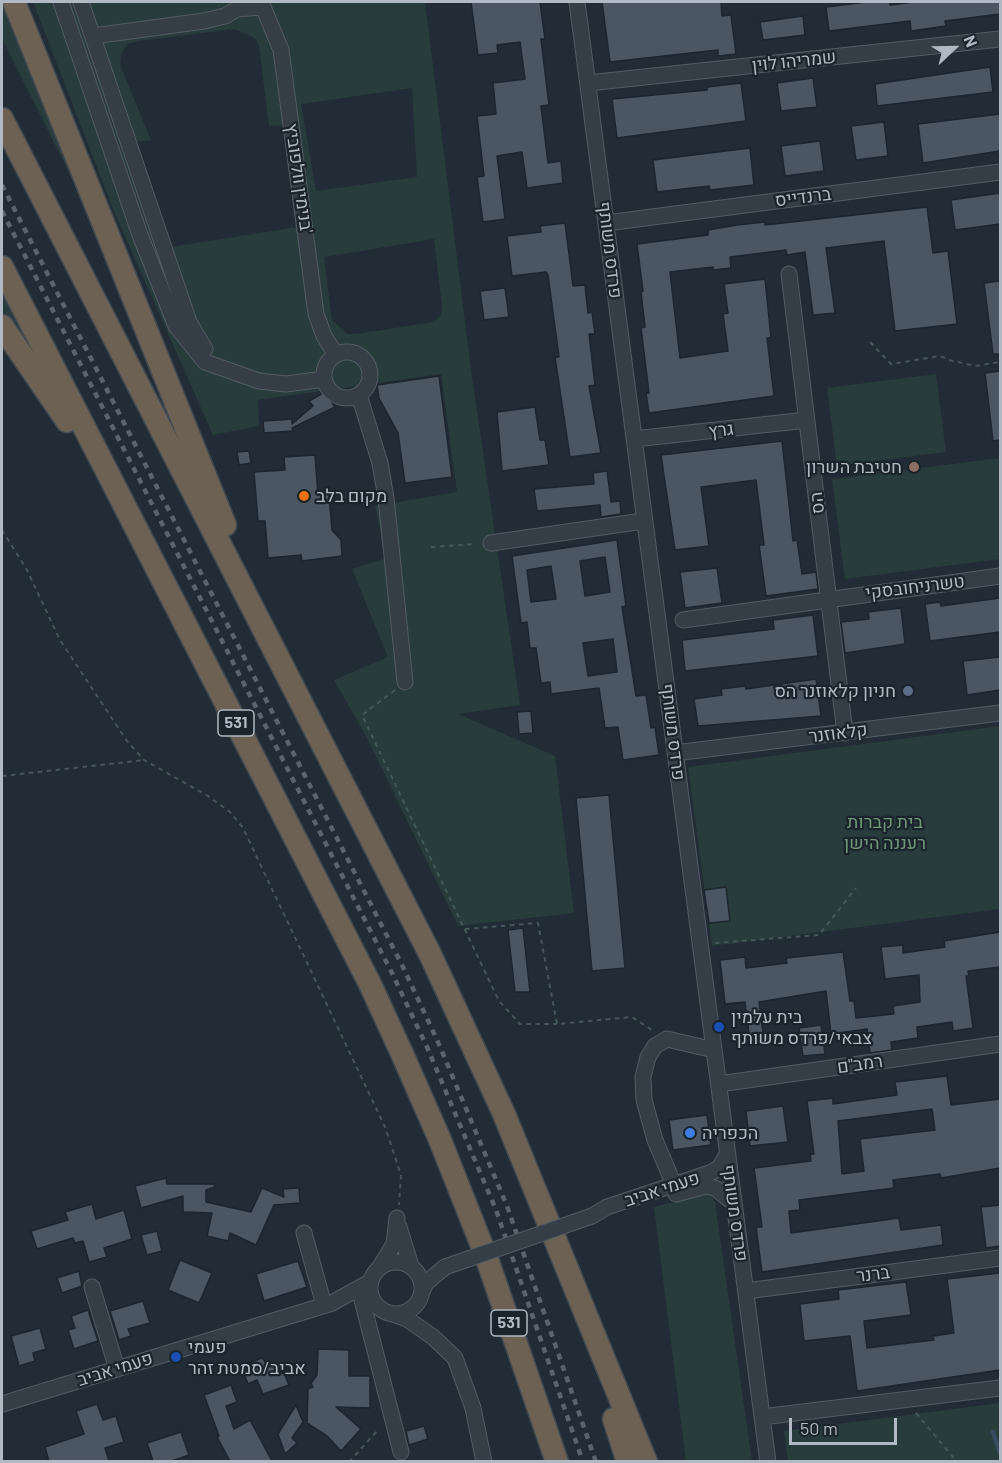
<!DOCTYPE html>
<html>
<head>
<meta charset="utf-8">
<style>
	body { margin:0 }
	#map { position:relative; width:1002px; height:1463px; overflow:hidden; background:#222c36; font-family:Barlow,sans-serif }
	canvas { display:block }
	.frame { position:absolute; inset:0; border:3px solid #b0b9c4; pointer-events:none }
	.north { position:absolute; left:924px; top:18px; width:60px; height:60px; -webkit-text-stroke:4px #1b232c; paint-order:stroke; rotate:68deg; font-size:16px; font-weight:700; line-height:24px; text-align:center; color:#b0b9c4 }
	.north::after { content:''; display:block; margin:auto; width:21px; height:27px; background:#b0b9c4; clip-path:polygon(50% 0,100% 100%,50% 72%,0 100%) }
	.scale { position:absolute; left:789px; top:1418px; width:108px; height:27px; box-sizing:border-box; border:3px solid #b0b9c4; border-top:0; padding-left:8px; font-size:18px; line-height:21px; white-space:nowrap; color:#b0b9c4; -webkit-text-stroke:4px #1b232c; paint-order:stroke }
</style>
</head>
<body>
<div id="map">
<canvas width="1002" height="1463"></canvas>
<div class="frame"></div>
<div class="north">N</div>
<div class="scale">50 m</div>
</div>
<script>
const c = document.querySelector('canvas').getContext('2d');
c.lineJoin = 'round';
function fill(path, color) {
  c.fillStyle = color;
  c.fill(path, 'evenodd');
}
function toPath(rows) {
  const path = new Path2D();
  for (const r of rows) {
    if (r.length === 3) {
      path.moveTo(r[0] + r[2], r[1]);
      path.arc(r[0], r[1], r[2], 0, 2 * Math.PI);
      continue;
    }
    path.moveTo(r[0], r[1]);
    for (let i = 2; i < r.length; i += 2) path.lineTo(r[i], r[i + 1]);
  }
  return path;
}
function stroke(path, color, width, dash) {
  c.strokeStyle = color;
  c.lineWidth = width;
  c.lineCap = dash ? 'butt' : 'round';
  c.setLineDash(dash || []);
  c.stroke(path);
}
function label(font, color, halo, rows, align = 'center') {
  c.font = font + ' Barlow,Heebo,sans-serif';
  c.lineWidth = 4.5;
  c.setLineDash([]);
  c.textBaseline = 'middle';
  c.strokeStyle = halo;
  c.fillStyle = color;
  for (const [text, x, y, turn = 0] of rows) {
    c.save();
    c.translate(x, y);
    c.rotate((+turn || 0) * Math.PI / 180);
    c.textAlign = isNaN(turn) ? turn : align;
    if (halo) c.strokeText(text, 0, 0);
    c.fillText(text, 0, 0);
    c.restore();
  }
}
fill(toPath([
	[2,2,3,2,103,240,2,39],
	[33,2,425,2,471,370,520,705,458,714,555,756,574,913,458,926,366,736,334,680,388,657,352,569,386,558,375,506,457,492,441,374,258,400,259,426,213,435,115,214],
	[235,29,255,38,259,45,269,126,283,125,297,227,159,249,125,143,151,140,120,65,121,55,127,44,138,41],
	[412,88,417,177,316,191,301,104],
	[434,239,442,306,441,315,434,322,356,334,347,334,332,320,324,257],
	[2,287,50,380,2,311],
	[936,374,946,452,837,466,827,388],
	[1000,458,1000,559,845,579,832,479],
	[1000,726,1000,909,712,946,688,767],
	[709,1193,715,1202,752,1461,686,1461,654,1207],
	[1000,1403,1000,1461,788,1461,784,1431]
]), '#283c3b');
stroke(toPath([
	[993,1432,1000,1453]
]), '#384b5f', 4.5);
const building = toPath([
	[471,2,540,2,545,39,541,39,549,105,541,106,548,163,561,161,563,183,527,188,522,152,497,156,505,219,483,222,477,177,484,176,477,116,496,114,493,83,525,79,520,42,497,45,498,53,478,55,471,2],
	[602,2,721,2,722,16,731,15,736,54,718,56,718,50,610,62,602,2],
	[867,2,890,2,890,5,914,2,1000,2,1000,14,945,21,946,26,911,31,910,21,829,31,826,7,867,2],
	[803,16,805,35,763,40,760,22,803,16],
	[990,67,993,92,877,106,875,84,990,67],
	[813,78,817,107,781,111,777,83,813,78],
	[741,83,746,121,617,138,612,99,707,90,707,87,741,83],
	[1000,114,1000,151,923,163,918,124,1000,114],
	[884,122,888,156,856,160,851,126,884,122],
	[820,141,824,171,785,176,781,146,820,141],
	[750,148,754,185,710,190,709,186,657,192,653,160,750,148],
	[1000,193,1000,224,955,230,951,200,1000,193],
	[927,207,933,253,948,251,957,324,895,331,884,241,826,248,835,313,813,315,805,252,787,255,786,250,730,257,731,268,713,270,713,267,670,272,680,358,728,351,723,314,728,313,724,284,765,279,771,338,767,338,774,396,649,413,646,393,649,393,641,328,645,327,641,292,643,291,637,244,708,235,708,230,737,225,765,222,765,225,927,207],
	[565,223,573,286,585,285,588,313,592,312,595,334,589,334,595,385,589,386,601,453,570,457,555,357,559,357,548,275,546,272,512,276,507,236,541,232,540,226,565,223],
	[1000,281,1000,354,993,354,984,283,1000,281],
	[505,288,509,317,484,320,480,291,505,288],
	[1000,371,1000,440,993,441,985,373,1000,371],
	[439,376,452,477,405,483,398,433,379,398,377,385,439,376],
	[325,392,335,407,292,428,293,431,264,433,263,421,292,419,292,424,313,406,309,401,325,392],
	[535,407,540,440,545,440,549,465,502,471,497,412,535,407],
	[782,441,793,541,797,540,802,574,816,572,818,589,766,596,759,545,764,545,756,480,701,487,709,546,675,550,661,455,782,441],
	[249,451,251,463,239,465,237,452,249,451],
	[315,455,318,495,329,494,332,530,341,540,342,556,302,561,301,555,268,558,265,521,258,521,254,472,285,470,284,457,315,455],
	[607,471,611,502,620,501,621,514,601,517,600,505,537,511,534,489,594,484,593,473,607,471],
	[617,540,626,606,622,607,636,696,646,695,651,728,655,727,659,755,623,760,618,727,605,728,599,688,551,694,550,682,541,683,536,648,530,648,527,622,521,623,512,556,617,540],
	[605,557,610,592,585,596,580,561,605,557],
	[551,566,556,599,531,602,527,570,551,566],
	[613,639,617,672,588,676,583,643,613,639],
	[717,568,722,603,685,608,680,572,717,568],
	[1000,598,1000,632,930,641,925,604,940,602,941,606,1000,598],
	[901,608,905,644,845,653,841,622,869,619,868,612,901,608],
	[813,615,818,656,685,671,682,640,774,629,773,620,813,615],
	[1000,657,1000,690,967,695,963,661,1000,657],
	[816,679,821,716,698,726,694,699,722,695,721,689,745,686,746,689,816,679],
	[531,711,533,733,519,734,517,712,531,711],
	[609,795,625,968,592,971,576,798,609,795],
	[726,887,730,921,709,923,704,890,726,887],
	[523,928,530,992,515,992,508,930,523,928],
	[1000,932,1000,967,968,971,969,976,966,976,973,1028,953,1031,952,1022,917,1027,918,1038,891,1042,892,1050,870,1053,867,1029,831,1034,826,991,759,1002,764,1040,750,1042,745,1002,725,1004,720,960,745,957,746,968,787,963,786,958,843,952,850,1001,854,1001,856,1018,894,1014,893,1006,920,1002,919,975,885,979,881,947,903,945,903,953,945,947,944,941,1000,932],
	[821,1025,825,1054,803,1056,799,1028,821,1025],
	[947,1076,951,1105,1000,1099,1000,1168,941,1178,940,1174,893,1180,894,1188,799,1200,800,1210,789,1211,791,1233,899,1218,901,1230,941,1225,943,1245,762,1272,756,1227,762,1227,754,1168,811,1161,810,1154,814,1154,807,1101,833,1098,833,1104,897,1095,895,1082,947,1076],
	[932,1109,935,1130,860,1139,864,1171,842,1174,838,1121,932,1109],
	[783,1106,788,1142,750,1146,746,1111,783,1106],
	[707,1115,711,1145,673,1150,669,1120,707,1115],
	[166,1178,167,1184,214,1184,215,1187,206,1190,206,1202,251,1212,262,1188,284,1197,283,1189,299,1188,300,1203,274,1205,256,1245,230,1233,228,1241,207,1236,212,1213,183,1212,183,1196,141,1208,135,1186,166,1178],
	[92,1204,96,1219,124,1210,132,1239,104,1248,107,1257,89,1262,83,1241,75,1243,73,1238,37,1249,31,1231,68,1220,65,1212,92,1204],
	[1000,1205,1000,1246,986,1248,981,1207,1000,1205],
	[157,1231,162,1251,147,1255,141,1235,157,1231],
	[180,1260,212,1273,199,1303,168,1290,180,1260],
	[298,1261,307,1287,264,1301,256,1274,298,1261],
	[79,1271,82,1286,62,1293,57,1278,79,1271],
	[1000,1273,1000,1370,857,1391,850,1336,804,1341,800,1304,839,1299,838,1290,906,1282,911,1315,864,1321,867,1348,934,1340,933,1336,954,1333,947,1279,1000,1273],
	[143,1301,150,1323,128,1329,131,1336,119,1340,110,1311,143,1301],
	[88,1310,98,1341,74,1349,68,1330,75,1328,71,1316,88,1310],
	[40,1328,46,1349,33,1353,35,1361,19,1366,11,1336,40,1328],
	[318,1349,349,1350,349,1376,370,1376,370,1408,336,1407,361,1429,341,1451,327,1436,307,1423,308,1389,313,1387,311,1383,317,1375,318,1349],
	[262,1358,268,1365,276,1363,280,1374,284,1373,289,1385,263,1394,257,1380,248,1384,241,1366,262,1358],
	[231,1385,237,1402,226,1406,234,1429,250,1420,272,1461,230,1461,217,1437,219,1436,204,1395,231,1385],
	[97,1404,103,1420,116,1416,124,1442,105,1448,109,1461,49,1461,45,1447,84,1434,76,1411,97,1404],
	[296,1405,303,1422,292,1438,297,1443,285,1454,278,1434,296,1405],
	[424,1426,428,1439,409,1445,406,1431,424,1426],
	[181,1432,189,1455,172,1461,153,1461,147,1443,181,1432]
]);
fill(building, '#4a5662');
stroke(building, '#1d252e', 1.5);
const minor = toPath([
	[61,2,140,235,176,326,205,362,259,381,286,384,324,379],
	[81,2,189,322,205,349],
	[261,2,281,50,316,314,324,336,336,355],
	[577,2,768,1462],
	[93,36,204,21,225,16,237,9,261,7],
	[588,83,1000,39],
	[606,223,1000,172],
	[789,274,845,733],
	[347,375,23],
	[359,395,380,463,386,498,405,682],
	[634,439,807,420],
	[491,543,643,521],
	[683,620,1000,576],
	[675,753,1000,713],
	[719,1084,1000,1044],
	[674,1185,655,1140,644,1100,643,1077,648,1057,655,1046,667,1039,714,1050],
	[676,1194,706,1186,715,1188,734,1203],
	[592,1216,607,1207,712,1172,719,1168,727,1155],
	[399,1227,411,1266],
	[304,1233,324,1305],
	[396,1288,26],
	[380,1267,394,1244,397,1218],
	[92,1287,117,1369],
	[746,1291,1000,1258],
	[422,1292,426,1283,445,1267],
	[362,1300,401,1452],
	[386,1312,407,1319,433,1337,455,1358,473,1408,484,1462],
	[2,1404,332,1303,370,1282],
	[762,1417,1000,1388]
]);
const highway = toPath([
	[14,2,225,525],
	[2,119,430,954,504,1114,646,1462],
	[2,267,370,984,404,1058,440,1140,486,1256,557,1462],
	[2,326,67,421],
	[614,1419,628,1462]
]);
stroke(minor, '#535c65', 17);
stroke(highway, '#404952', 25);
stroke(toPath([
	[870,342,891,364,940,356,949,360,975,366,1000,362],
	[2,530,27,570,60,640,127,741,144,760,208,796,230,812,243,828,385,1127,401,1175,399,1205],
	[431,547,476,544],
	[395,690,362,715,499,1001,520,1024,557,1024],
	[2,776,144,760],
	[465,929,538,923,557,1024,632,1017,652,1030],
	[715,943,819,935,856,888],
	[916,1413,957,1462],
	[349,1462,379,1429]
]), '#455859', 2, [4.5, 4.5]);
stroke(minor, '#353e47', 15);
stroke(highway, '#6d6153', 22);
stroke(toPath([
	[2,185,403,967,438,1042,507,1206,596,1462],
	[2,211,392,973,427,1047,496,1210,583,1462]
]), '#596470', 4.5, [6, 6]);
const minorBridge = toPath([
	[445,1267,592,1216]
]);
stroke(minorBridge, '#535c65', 17, []);
stroke(minorBridge, '#353e47', 15);
for (const [x, y, r, color] of [
	[914,467,6,"#8d6e63"],
	[304,496,6,"#e8710a"],
	[908,691,6,"#5c6f8a"],
	[719,1027,6,"#1a4fb4"],
	[690,1133,6,"#3f7fe0"],
	[176,1357,6,"#1a4fb4"]
]) {
  const dot = new Path2D();
  dot.arc(x, y, r, 0, 2 * Math.PI);
  c.fillStyle = color;
  c.fill(dot);
  stroke(dot, '#1b232c', 2);
}
for (const [x, y, w] of [
	[236,723,36],
	[509,1323,36]
]) {
  const box = new Path2D();
  box.roundRect(x - w / 2, y - 13, w, 26, 4.5);
  c.fillStyle = '#1b232c';
  c.fill(box);
  stroke(box, '#b0b9c4', 1.5);
}
label('bold 16px', '#b0b9c4', null, [
	["531",236,723],
	["531",509,1323]
]);
label('18px', '#b0b9c4', '#1b232c', [
	["שמריהו לוין",794,61,-6],
	["בנימין וולפוביץ'",299,178,82],
	["ברנדייס",803,197,-7],
	["פרדס משותף",610,250,83],
	["גרץ",721,430,-6],
	["הס",817,503,-97],
	["טשרניחובסקי",915,587,-7],
	["פרדס משותף",673,732,83],
	["קלאוזנר",838,733,-7],
	["רמב\"ם",860,1064,-8],
	["פעמי אביב",662,1189,-18],
	["פרדס משותף",735,1213,82],
	["ברנר",873,1274,-7],
	["פעמי אביב",115,1369,-17]
]);
label('18px', '#b0b9c4', '#1b232c', [
	["חטיבת השרון",902,467,"right"],
	["מקום בלב",316,496],
	["חניון קלאוזנר הס",896,691,"right"],
	["בית עלמין",731,1017],
	["צבאי/פרדס משותף",731,1038],
	["הכפריה",702,1133],
	["פעמי",188,1347],
	["אביב/סמטת זהר",188,1368]
], 'left');
label('18px', '#709777', '#1b232c', [
	["בית קברות",885,822],
	["רעננה הישן",885,843]
]);
</script>
</body>
</html>
